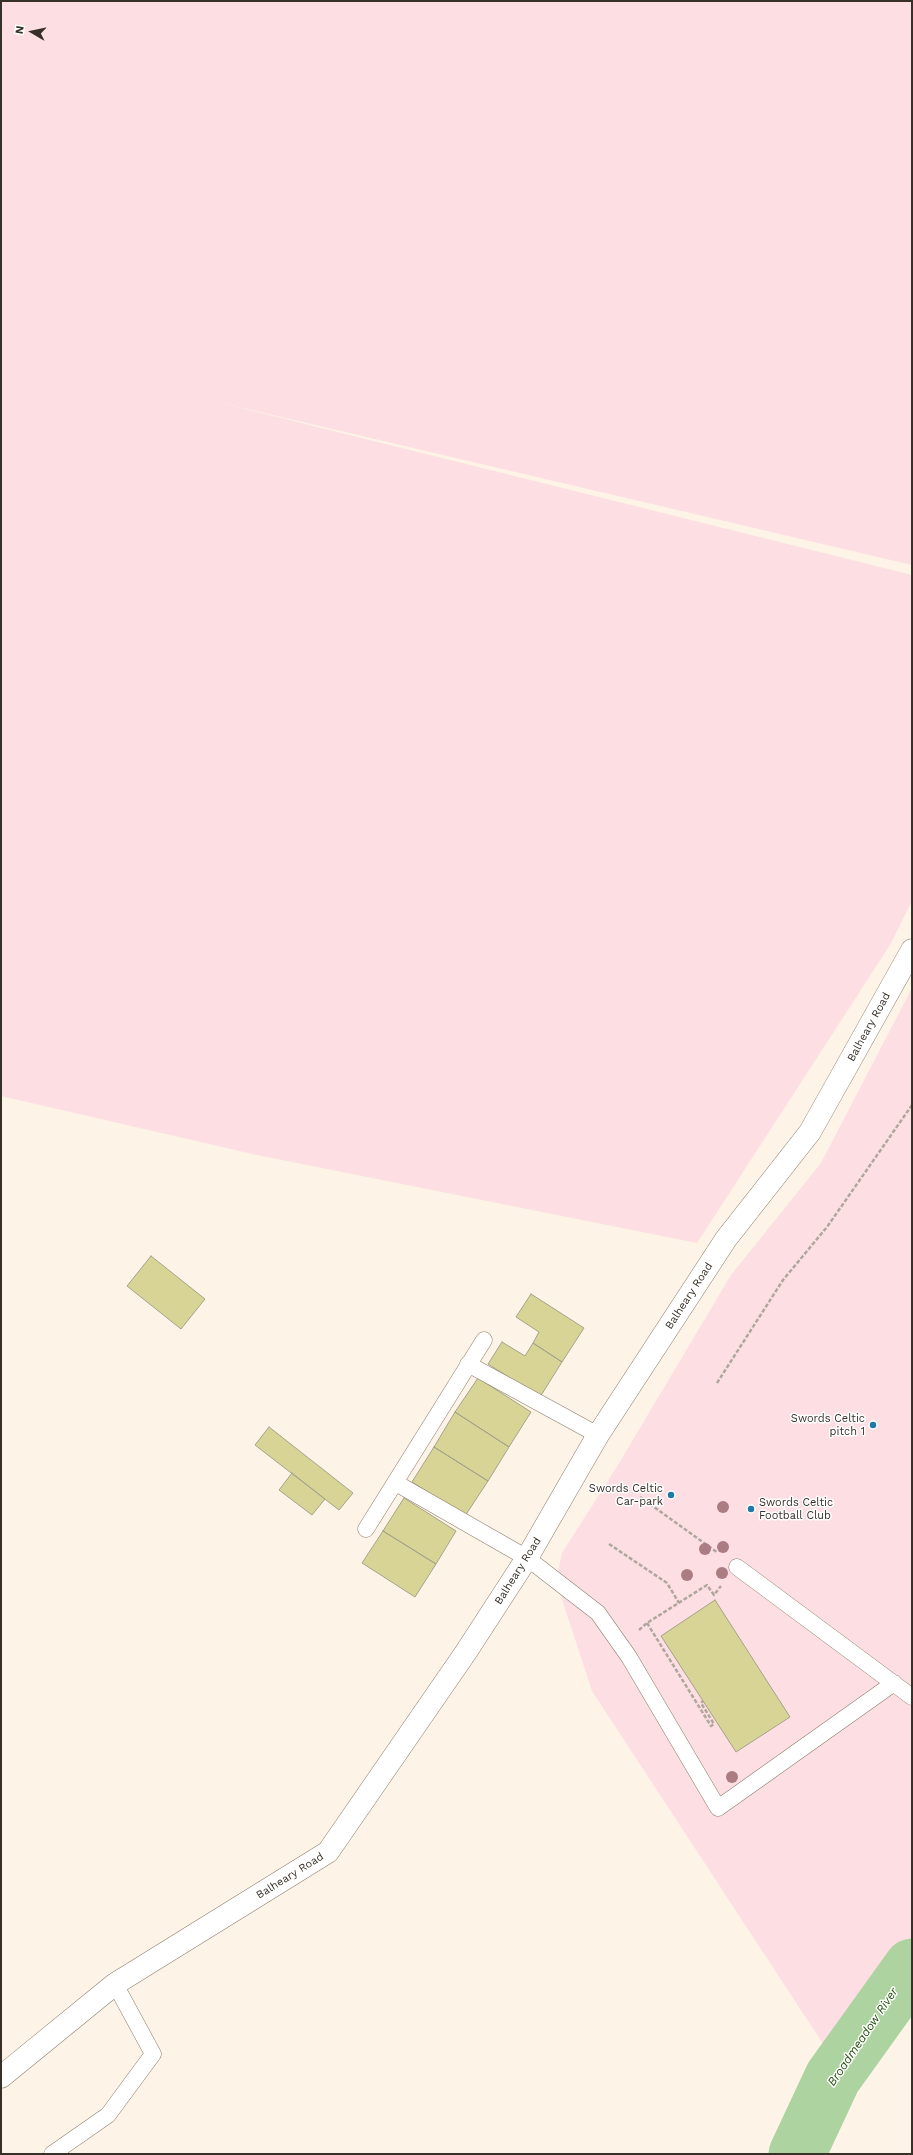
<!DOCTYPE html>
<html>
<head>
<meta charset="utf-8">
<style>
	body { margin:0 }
	#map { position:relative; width:913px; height:2155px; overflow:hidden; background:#fdf3e6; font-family:"Work Sans",sans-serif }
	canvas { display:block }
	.frame { position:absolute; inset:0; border:2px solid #363028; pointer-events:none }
	.north { position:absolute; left:12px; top:12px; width:40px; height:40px; -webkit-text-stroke:3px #fff; paint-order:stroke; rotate:279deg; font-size:11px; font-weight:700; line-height:16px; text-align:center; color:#363028 }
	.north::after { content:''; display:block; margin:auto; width:14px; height:18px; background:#363028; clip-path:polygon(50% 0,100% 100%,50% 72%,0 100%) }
</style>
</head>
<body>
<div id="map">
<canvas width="913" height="2155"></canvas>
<div class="frame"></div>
<div class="north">N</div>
</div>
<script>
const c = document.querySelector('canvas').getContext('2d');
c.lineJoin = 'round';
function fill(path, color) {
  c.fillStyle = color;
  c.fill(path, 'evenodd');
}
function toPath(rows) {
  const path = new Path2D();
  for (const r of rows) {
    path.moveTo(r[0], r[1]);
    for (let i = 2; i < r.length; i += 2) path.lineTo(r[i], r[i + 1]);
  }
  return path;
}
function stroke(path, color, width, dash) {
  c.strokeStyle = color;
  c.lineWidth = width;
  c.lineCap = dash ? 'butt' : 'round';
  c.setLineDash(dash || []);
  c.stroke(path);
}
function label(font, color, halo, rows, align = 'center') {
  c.font = font + ' "Work Sans",sans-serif';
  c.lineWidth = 3;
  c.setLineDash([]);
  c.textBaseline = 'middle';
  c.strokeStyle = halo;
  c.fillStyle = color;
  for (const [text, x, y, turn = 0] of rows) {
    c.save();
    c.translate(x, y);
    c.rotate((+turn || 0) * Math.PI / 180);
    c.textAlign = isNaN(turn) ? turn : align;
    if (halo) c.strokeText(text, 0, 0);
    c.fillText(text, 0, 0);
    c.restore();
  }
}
fill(toPath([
	[1,1,912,1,912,565,213,401,912,575,912,901,890,945,697,1243,257,1155,1,1096],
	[912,988,912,1941,831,2056,592,1691,556,1581,562,1553,618,1465,731,1275,821,1163]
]), '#fddee3');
stroke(toPath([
	[797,2154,833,2077,912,1967]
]), '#acd3a0', 57);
const building = toPath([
	[151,1256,205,1299,181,1329,127,1286,151,1256],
	[531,1294,584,1328,562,1362,533,1343,539,1332,516,1317,531,1294],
	[502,1342,525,1356,533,1343,562,1362,540,1397,488,1364,502,1342],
	[478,1378,531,1412,509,1447,455,1412,478,1378],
	[455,1412,509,1447,488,1481,434,1447,455,1412],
	[269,1427,353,1493,339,1510,255,1445,269,1427],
	[434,1447,488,1481,465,1516,412,1482,434,1447],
	[292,1473,325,1499,312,1515,279,1490,292,1473],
	[404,1498,456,1531,436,1564,383,1531,404,1498],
	[383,1531,436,1564,415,1597,362,1563,383,1531],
	[715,1600,790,1717,736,1752,661,1636,715,1600]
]);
fill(building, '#d7d495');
stroke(building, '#a3a38b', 1);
const lane = toPath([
	[468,1364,598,1435],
	[396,1483,527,1558,598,1613,629,1657,718,1808,894,1683],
	[366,1529,484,1340],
	[737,1567,912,1697],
	[52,2154,108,2115,153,2054,115,1984]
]);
const street = toPath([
	[1,2077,115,1984,328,1852,466,1652,527,1558,598,1435,726,1239,810,1132,912,950]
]);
stroke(lane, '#8c7d6a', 17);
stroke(street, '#8c7d6a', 23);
stroke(toPath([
	[717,1383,783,1280,827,1227,912,1105],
	[640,1497,718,1553],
	[609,1544,667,1583,679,1603],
	[647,1623,711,1726,714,1724,701,1703,703,1701],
	[639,1630,647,1623,707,1585,714,1595,721,1586]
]), '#afa79c', 2.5, [4, 2]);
stroke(lane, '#fff', 16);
stroke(street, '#fff', 22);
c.fillStyle = '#ab7c82';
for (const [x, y] of [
	[723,1507],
	[723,1547],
	[705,1549],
	[722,1573],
	[687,1575],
	[732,1777]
]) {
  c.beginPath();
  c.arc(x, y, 6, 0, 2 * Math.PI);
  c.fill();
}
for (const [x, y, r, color] of [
	[873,1425,4,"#1f7aa8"],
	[671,1495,4,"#1f7aa8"],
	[751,1509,4,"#1f7aa8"]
]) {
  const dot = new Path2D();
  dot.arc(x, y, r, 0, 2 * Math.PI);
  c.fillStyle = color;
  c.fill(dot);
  stroke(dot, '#fff', 1.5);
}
label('11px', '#363028', '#fff', [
	["Balheary Road",869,1027,-61],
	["Balheary Road",689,1296,-57],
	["Balheary Road",518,1571,-58],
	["Balheary Road",290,1876,-32]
]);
label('11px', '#363028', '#fff', [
	["Swords Celtic",865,1419],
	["pitch 1",865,1432],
	["Swords Celtic",663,1489],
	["Car-park",663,1502],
	["Swords Celtic",759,1503,"left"],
	["Football Club",759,1516,"left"]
], 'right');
label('italic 12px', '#21510a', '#fff', [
	["Broadmeadow River",863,2037,-56]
]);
</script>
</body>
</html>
